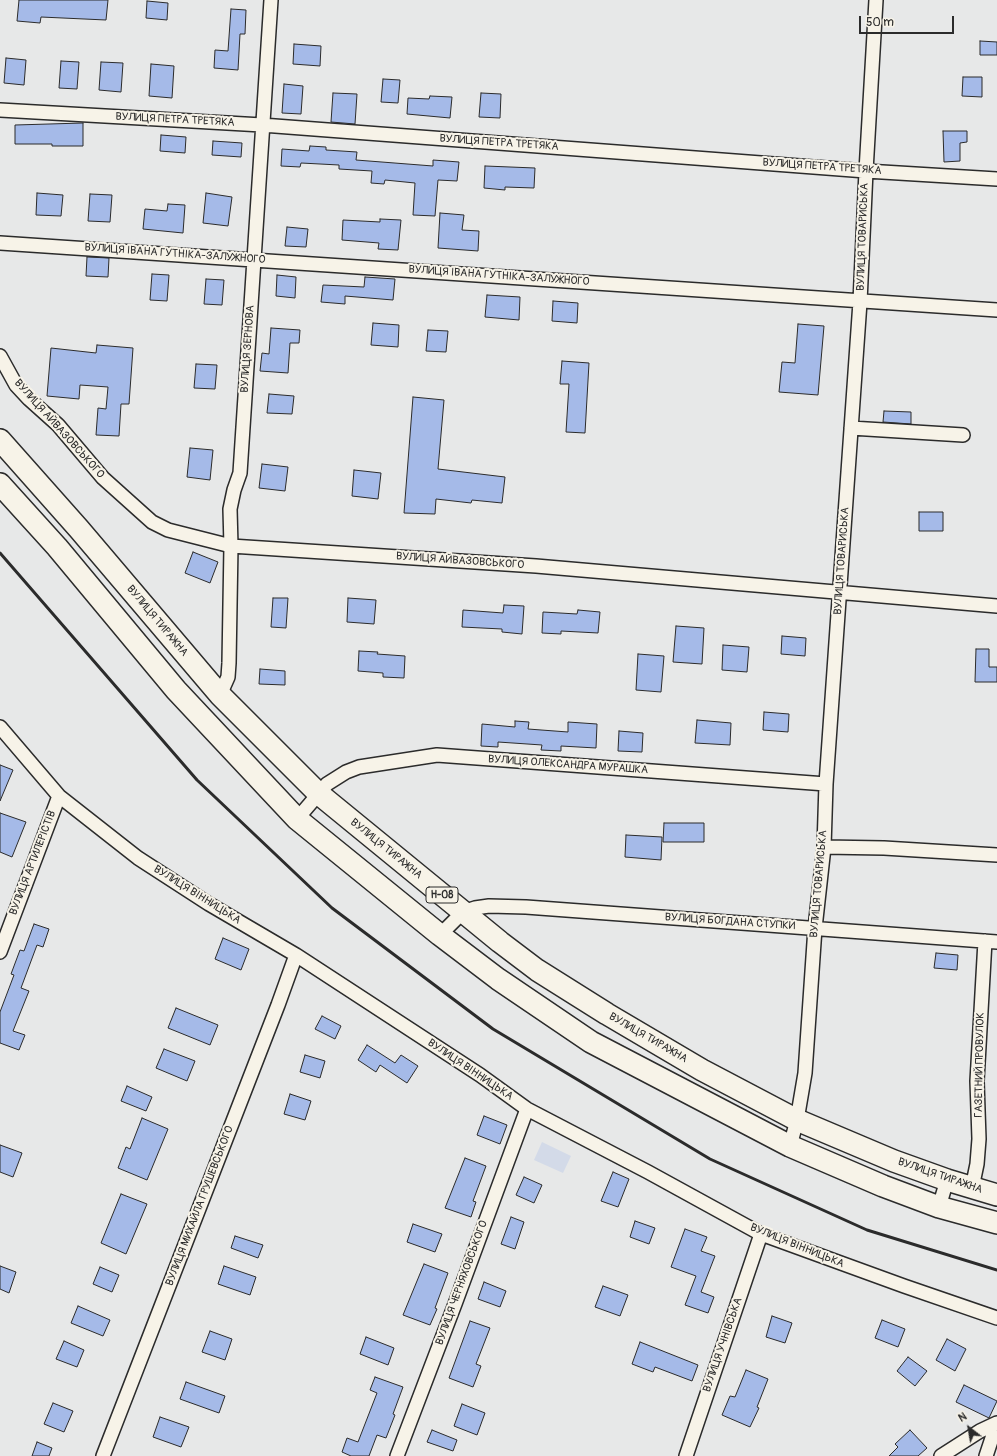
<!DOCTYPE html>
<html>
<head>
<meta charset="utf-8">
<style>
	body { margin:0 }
	#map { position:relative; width:997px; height:1456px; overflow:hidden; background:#e7e8e8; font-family:Pangolin,sans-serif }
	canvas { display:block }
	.north { position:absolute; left:949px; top:1408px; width:40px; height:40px; -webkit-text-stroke:3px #f7f3e8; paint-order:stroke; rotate:329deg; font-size:11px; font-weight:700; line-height:16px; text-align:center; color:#2b2b2b }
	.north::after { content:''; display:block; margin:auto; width:14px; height:18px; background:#2b2b2b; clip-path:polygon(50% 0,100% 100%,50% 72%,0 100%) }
	.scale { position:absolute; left:859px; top:16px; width:95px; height:18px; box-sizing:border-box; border:2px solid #2b2b2b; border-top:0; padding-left:5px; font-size:12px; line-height:14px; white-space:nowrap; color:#2b2b2b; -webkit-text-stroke:3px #f7f3e8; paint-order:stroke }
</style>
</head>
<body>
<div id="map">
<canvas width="997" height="1456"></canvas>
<div class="north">N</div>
<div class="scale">50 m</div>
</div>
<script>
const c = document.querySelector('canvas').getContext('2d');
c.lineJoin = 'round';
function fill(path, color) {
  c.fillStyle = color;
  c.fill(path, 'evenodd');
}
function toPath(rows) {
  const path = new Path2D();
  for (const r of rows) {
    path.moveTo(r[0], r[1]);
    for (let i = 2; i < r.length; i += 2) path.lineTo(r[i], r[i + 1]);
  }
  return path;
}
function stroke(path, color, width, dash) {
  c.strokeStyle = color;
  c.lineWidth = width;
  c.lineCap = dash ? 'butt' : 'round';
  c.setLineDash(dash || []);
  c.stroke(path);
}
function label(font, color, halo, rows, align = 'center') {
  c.font = font + ' Pangolin,sans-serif';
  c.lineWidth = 4;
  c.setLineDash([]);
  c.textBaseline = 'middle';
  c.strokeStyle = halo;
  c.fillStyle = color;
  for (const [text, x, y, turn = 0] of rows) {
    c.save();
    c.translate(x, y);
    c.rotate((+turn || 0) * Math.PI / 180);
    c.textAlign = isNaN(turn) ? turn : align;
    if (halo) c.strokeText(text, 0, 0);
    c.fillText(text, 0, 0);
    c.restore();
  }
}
fill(toPath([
	[542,1142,571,1156,563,1173,534,1160]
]), '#d3dae8');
const building = toPath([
	[19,0,108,0,106,20,41,17,40,23,17,21,19,0],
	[147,1,168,3,167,20,146,18,147,1],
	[231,9,246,10,245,34,240,34,238,70,214,68,215,50,228,51,231,9],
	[980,41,997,42,997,55,980,55,980,41],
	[294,44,321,46,320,66,293,64,294,44],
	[6,58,26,60,24,85,4,83,6,58],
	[61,61,79,62,77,89,59,88,61,61],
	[101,62,123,63,121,92,99,90,101,62],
	[151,64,174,66,172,98,149,96,151,64],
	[963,77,982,77,982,97,962,96,963,77],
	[383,79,400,80,398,103,381,102,383,79],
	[284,84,303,86,301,114,282,113,284,84],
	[333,93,357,94,355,124,331,122,333,93],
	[481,93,501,94,500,118,479,117,481,93],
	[430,96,452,97,450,118,407,114,408,98,429,99,430,96],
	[83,123,83,146,52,146,52,144,15,144,15,125,83,123],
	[943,131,967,131,967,142,960,143,960,161,944,162,943,131],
	[161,135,186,137,185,153,160,151,161,135],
	[213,141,242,143,241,157,212,155,213,141],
	[310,146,326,147,326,150,357,152,356,160,433,166,433,160,459,162,457,181,438,180,435,216,413,215,415,183,385,180,384,184,371,183,372,171,339,169,339,165,301,163,300,167,281,166,282,149,309,151,310,146],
	[485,166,535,168,534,188,505,187,505,190,484,188,485,166],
	[37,193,63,195,61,216,36,215,37,193],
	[206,193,232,197,228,226,203,223,206,193],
	[90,194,112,195,110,222,88,221,90,194],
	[168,204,185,205,183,233,143,229,145,209,167,211,168,204],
	[440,213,464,215,462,230,479,231,478,251,438,248,440,213],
	[380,219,401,220,398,250,378,249,379,243,342,240,343,220,380,222,380,219],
	[287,227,308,229,306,247,285,246,287,227],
	[87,257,109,258,108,277,86,276,87,257],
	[152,274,169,275,167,301,150,300,152,274],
	[277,275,296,277,295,298,276,296,277,275],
	[365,277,395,279,393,300,345,296,345,304,321,302,323,285,364,287,365,277],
	[206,279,224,280,222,305,204,304,206,279],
	[487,295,520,297,519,320,485,317,487,295],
	[553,301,578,303,577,323,552,321,553,301],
	[373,323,399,325,398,347,371,345,373,323],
	[798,324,824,326,818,395,779,392,782,362,795,363,798,324],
	[271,328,300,330,299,343,290,343,288,373,260,371,262,353,269,354,271,328],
	[428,330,448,331,446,352,426,351,428,330],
	[97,345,133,348,129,404,121,404,119,436,96,435,98,408,106,409,108,387,80,385,79,399,47,396,51,348,96,353,97,345],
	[562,361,589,363,585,433,566,432,569,384,560,384,562,361],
	[196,364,217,365,215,389,194,388,196,364],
	[269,394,294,396,292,414,267,413,269,394],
	[413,397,444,400,438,469,505,477,502,503,472,500,471,503,436,499,435,514,404,513,413,397],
	[884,411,911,412,911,424,883,422,884,411],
	[190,448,213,450,210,480,187,477,190,448],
	[262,464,288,467,285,491,259,488,262,464],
	[354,470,381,473,378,499,352,496,354,470],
	[919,512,943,512,943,531,919,531,919,512],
	[193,552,218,562,210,583,185,573,193,552],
	[273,598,288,598,286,628,271,627,273,598],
	[348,598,376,600,374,624,347,622,348,598],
	[504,605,524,606,522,634,502,632,502,629,462,627,463,610,503,613,504,605],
	[578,610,600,612,598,633,561,631,561,634,542,633,543,612,577,614,578,610],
	[676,626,704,628,702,664,673,662,676,626],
	[782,636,806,638,805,656,781,654,782,636],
	[723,645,749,647,747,672,722,670,723,645],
	[976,649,989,649,989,667,997,667,997,682,975,682,976,649],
	[359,651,378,652,377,654,405,656,404,678,383,677,383,673,358,671,359,651],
	[638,654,664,656,661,692,636,690,638,654],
	[260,669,285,671,285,685,259,684,260,669],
	[764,712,789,714,788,732,763,730,764,712],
	[697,720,731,723,730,745,695,743,697,720],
	[515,721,529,722,528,729,568,732,568,722,597,724,596,748,561,746,561,751,541,750,542,745,498,742,498,747,481,746,482,724,515,727,515,721],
	[619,731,643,733,642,752,618,751,619,731],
	[0,765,13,770,0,801,0,765],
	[0,813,26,822,12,857,0,852,0,813],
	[664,823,704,823,704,842,663,842,664,823],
	[626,835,662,837,661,860,625,857,626,835],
	[34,924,49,929,43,947,37,945,21,988,29,991,13,1031,25,1035,19,1050,0,1043,0,1012,14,975,11,974,20,950,24,951,34,924],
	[223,938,249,949,241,970,215,959,223,938],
	[936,953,958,955,957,970,934,968,936,953],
	[176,1008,218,1025,210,1045,168,1028,176,1008],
	[322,1016,341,1026,335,1039,315,1029,322,1016],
	[367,1045,395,1063,401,1055,418,1066,407,1083,380,1065,376,1072,358,1060,367,1045],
	[164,1049,195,1061,187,1081,156,1068,164,1049],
	[305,1055,325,1061,320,1078,300,1072,305,1055],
	[127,1086,152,1097,146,1111,121,1101,127,1086],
	[290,1094,311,1101,305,1120,284,1114,290,1094],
	[484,1116,507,1125,500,1144,477,1135,484,1116],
	[142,1118,168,1129,147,1180,118,1168,126,1147,130,1149,142,1118],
	[0,1145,22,1153,13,1177,0,1172,0,1145],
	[465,1158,486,1166,473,1201,476,1202,471,1217,445,1208,465,1158],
	[613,1172,629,1179,618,1207,601,1201,613,1172],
	[524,1177,542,1185,534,1203,516,1195,524,1177],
	[121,1194,147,1204,126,1254,101,1243,121,1194],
	[511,1217,524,1222,515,1249,501,1244,511,1217],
	[635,1221,655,1228,649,1244,630,1237,635,1221],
	[413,1224,442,1234,435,1252,407,1242,413,1224],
	[685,1229,707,1237,701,1251,715,1256,701,1292,714,1297,708,1313,685,1305,696,1276,671,1267,685,1229],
	[235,1236,263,1245,258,1258,231,1248,235,1236],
	[424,1264,448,1273,435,1308,437,1309,430,1325,403,1315,424,1264],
	[0,1266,16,1272,9,1293,0,1289,0,1266],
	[224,1266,256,1277,250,1295,218,1284,224,1266],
	[100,1267,119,1275,112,1292,93,1284,100,1267],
	[484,1282,506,1291,500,1307,478,1299,484,1282],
	[603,1286,628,1295,620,1316,595,1307,603,1286],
	[78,1306,110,1320,103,1336,71,1323,78,1306],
	[772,1316,792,1323,785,1343,766,1337,772,1316],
	[882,1320,905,1329,898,1347,875,1338,882,1320],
	[470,1321,490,1328,476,1364,481,1366,473,1387,449,1378,470,1321],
	[210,1331,232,1339,225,1360,202,1352,210,1331],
	[366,1337,394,1348,388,1365,360,1354,366,1337],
	[947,1339,966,1349,955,1371,936,1360,947,1339],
	[64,1341,84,1350,77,1367,56,1359,64,1341],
	[640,1342,698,1365,692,1381,655,1367,653,1372,632,1364,640,1342],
	[908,1357,927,1371,915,1386,897,1371,908,1357],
	[746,1370,768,1379,757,1407,759,1408,750,1427,722,1415,730,1396,735,1397,746,1370],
	[375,1377,403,1387,393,1414,395,1415,386,1438,377,1435,369,1456,351,1456,342,1452,347,1438,358,1442,377,1393,370,1390,375,1377],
	[186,1382,225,1396,219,1413,180,1399,186,1382],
	[964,1385,997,1401,989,1418,956,1402,964,1385],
	[53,1403,73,1411,64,1432,44,1424,53,1403],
	[462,1404,485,1413,477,1435,454,1426,462,1404],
	[160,1417,189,1427,181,1447,153,1437,160,1417],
	[432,1430,457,1440,453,1451,427,1442,432,1430],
	[910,1430,927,1448,918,1456,889,1456,898,1447,895,1444,910,1430],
	[37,1442,52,1448,49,1456,32,1456,37,1442]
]);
fill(building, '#a5bae8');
stroke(building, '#2b2b2b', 1);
const minor = toPath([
	[0,110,262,125,866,171,997,179],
	[0,243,997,310],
	[0,356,16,385,29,399,58,425,103,478,152,522,168,530,231,546,536,566,997,606],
	[851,428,963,435],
	[220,695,228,677,229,663,231,546,230,509,234,490,240,473,271,0],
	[0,727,59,796,138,858,209,904,296,955,480,1075,527,1109,648,1172,761,1234,904,1286,997,1318],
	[297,819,327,784,346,772,359,767,437,755,826,784],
	[824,847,884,848,997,855],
	[440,935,463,912,475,908,489,906,526,907,997,942],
	[0,952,59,796],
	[790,1146,797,1120,805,1073,815,928,824,847,826,784,860,302,866,171,876,0],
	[972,1188,977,1164,979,1139,977,1081,985,941],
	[939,1207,947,1180],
	[103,1456,278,1005,296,955],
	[397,1456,455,1304,527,1109],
	[686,1456,761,1234],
	[941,1456,980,1431,997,1423],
	[986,1456,997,1423]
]);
const primary = toPath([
	[0,440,79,529,220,695,319,794,500,942,537,970,607,1014,702,1070,797,1120,894,1161,947,1180,997,1195],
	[0,484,57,547,176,690,297,819,440,935,498,979,591,1042,790,1146,883,1186,939,1207,997,1223]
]);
stroke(minor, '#2b2b2b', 16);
stroke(primary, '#2b2b2b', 24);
stroke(minor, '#f7f3e8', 13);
stroke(primary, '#f7f3e8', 21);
stroke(toPath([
	[0,553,197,780,332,908,493,1029,710,1159,867,1230,997,1270]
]), '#2b2b2b', 3);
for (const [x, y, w] of [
	[442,895,32]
]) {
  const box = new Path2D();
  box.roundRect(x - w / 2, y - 8, w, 16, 3);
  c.fillStyle = '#f7f3e8';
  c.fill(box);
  stroke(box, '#2b2b2b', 1);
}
label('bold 10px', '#2b2b2b', null, [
	["Н-08",442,895]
]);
label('11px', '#2b2b2b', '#f7f3e8', [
	["ВУЛИЦЯ ПЕТРА ТРЕТЯКА",175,120,3],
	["ВУЛИЦЯ ПЕТРА ТРЕТЯКА",499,143,4],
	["ВУЛИЦЯ ПЕТРА ТРЕТЯКА",822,167,4],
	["ВУЛИЦЯ ТОВАРИСЬКА",863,237,-88],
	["ВУЛИЦЯ ІВАНА ГУТНІКА-ЗАЛУЖНОГО",175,254,4],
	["ВУЛИЦЯ ІВАНА ГУТНІКА-ЗАЛУЖНОГО",499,276,4],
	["ВУЛИЦЯ ЗЕРНОВА",248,349,-86],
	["ВУЛИЦЯ АЙВАЗОВСЬКОГО",59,429,48],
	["ВУЛИЦЯ АЙВАЗОВСЬКОГО",460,561,4],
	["ВУЛИЦЯ ТОВАРИСЬКА",842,561,-86],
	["ВУЛИЦЯ ТИРАЖНА",157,621,50],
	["ВУЛИЦЯ ОЛЕКСАНДРА МУРАШКА",568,765,4],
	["ВУЛИЦЯ ТИРАЖНА",386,849,39],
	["ВУЛИЦЯ АРТИЛЕРІСТІВ",33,863,-69],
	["ВУЛИЦЯ ТОВАРИСЬКА",819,884,-85],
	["ВУЛИЦЯ ВІННИЦЬКА",197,895,32],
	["ВУЛИЦЯ БОГДАНА СТУПКИ",730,922,4],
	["ВУЛИЦЯ ТИРАЖНА",648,1038,30],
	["ГАЗЕТНИЙ ПРОВУЛОК",980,1065,-89],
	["ВУЛИЦЯ ВІННИЦЬКА",470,1070,34],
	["ВУЛИЦЯ ТИРАЖНА",940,1176,19],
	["ВУЛИЦЯ МИХАЙЛА ГРУШЕВСЬКОГО",200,1206,-69],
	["ВУЛИЦЯ ВІННИЦЬКА",797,1246,22],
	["ВУЛИЦЯ ЧЕРНЯХОВСЬКОГО",462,1283,-70],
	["ВУЛИЦЯ УЧНІВСЬКА",723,1345,-71]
]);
</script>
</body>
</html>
